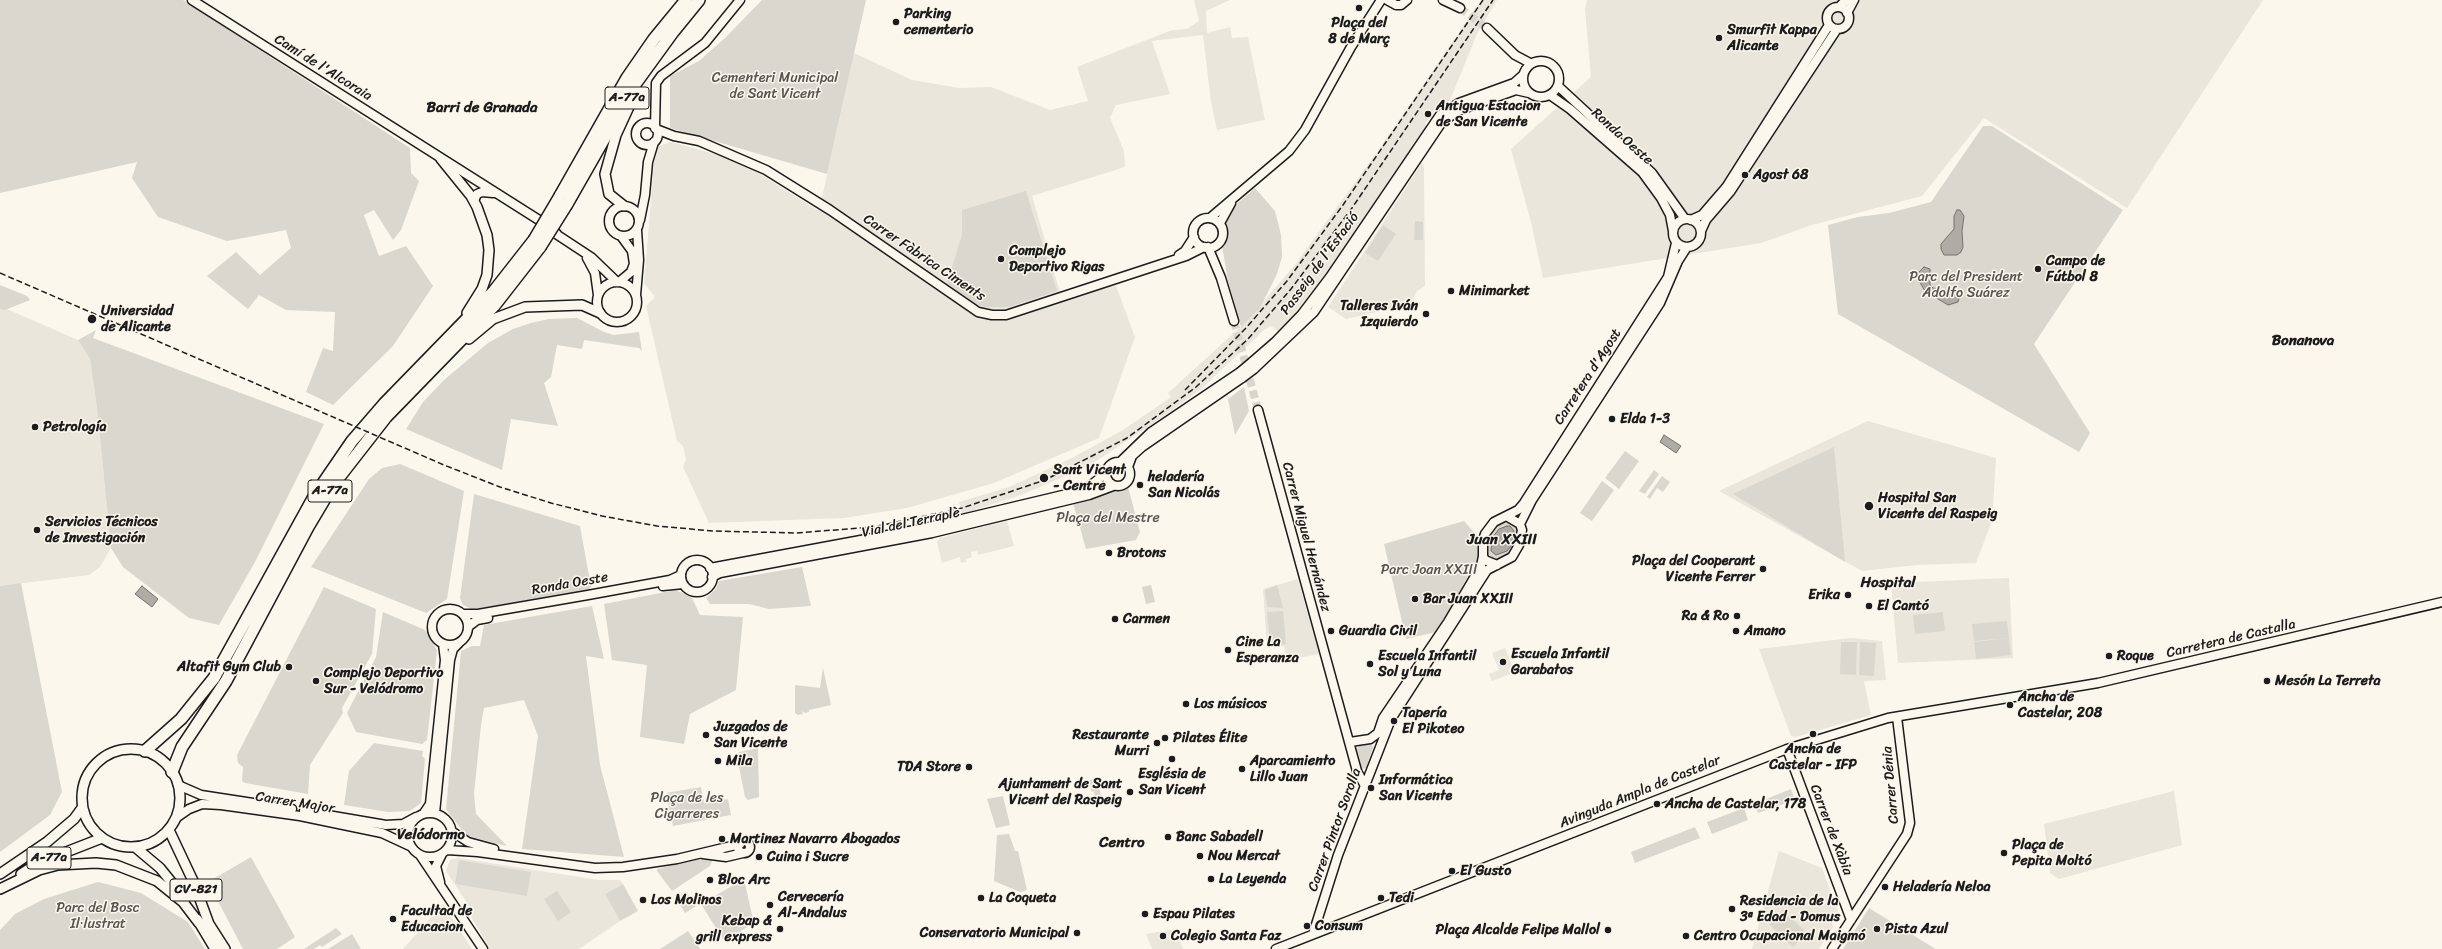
<!DOCTYPE html>
<html>
<head>
<meta charset="utf-8">
<style>
	body { margin:0 }
	canvas { display:block; background:#fbf7ec }
</style>
</head>
<body>
<canvas width="2442" height="949"></canvas>
<script>
const c = document.querySelector('canvas').getContext('2d');
c.lineJoin = 'round';
function fill(path, color) {
  c.fillStyle = color;
  c.fill(path, 'evenodd');
}
function toPath(rows) {
  const path = new Path2D();
  for (const r of rows) {
    if (r.length === 3) {
      path.moveTo(r[0] + r[2], r[1]);
      path.arc(r[0], r[1], r[2], 0, 2 * Math.PI);
      continue;
    }
    path.moveTo(r[0], r[1]);
    for (let i = 2; i < r.length; i += 2) path.lineTo(r[i], r[i + 1]);
  }
  return path;
}
function stroke(path, color, width, dash) {
  c.strokeStyle = color;
  c.lineWidth = width;
  c.lineCap = dash ? 'butt' : 'round';
  c.setLineDash(dash || []);
  c.stroke(path);
}
function label(font, color, halo, rows, align = 'center') {
  c.font = font + ' Sriracha,sans-serif';
  c.lineWidth = 3;
  c.setLineDash([]);
  c.textBaseline = 'middle';
  c.strokeStyle = halo;
  c.fillStyle = color;
  for (const [text, x, y, turn = 0] of rows) {
    c.save();
    c.translate(x, y);
    c.rotate((+turn || 0) * Math.PI / 180);
    c.textAlign = isNaN(turn) ? turn : align;
    if (halo) c.strokeText(text, 0, 0);
    c.fillText(text, 0, 0);
    c.restore();
  }
}
fill(toPath([
	[1194,0,1230,0,1206,11,1207,33,1230,27,1232,38,1248,37,1265,120,1217,130,1211,102,1203,35,1152,41,1170,94,1116,105,1110,118,1124,151,1125,167,1032,196,1060,292,1116,286,1135,337,1099,438,994,483,907,508,844,518,709,523,683,467,686,460,683,446,677,441,646,306,655,297,644,283,655,152,659,146,671,142,718,155,755,171,819,211,854,53,912,80,959,88,991,87,1050,110,1088,101,1077,67,1172,30,1187,29,1199,21],
	[1481,0,1497,0,1477,34,1448,105,1439,111,1435,110,1425,124,1427,125,1334,267,1279,332,1271,326,1264,330,1200,390,1145,429,1087,467,1021,495,962,514,959,502,1009,487,1072,458,1123,430,1171,397,1168,393,1245,323,1294,266,1378,151],
	[1587,0,2263,0,2127,208,1984,118,1922,196,1812,225,1761,243,1543,278,1531,222,1511,149,1591,77,1585,9],
	[1422,163,1424,168,1425,286,1417,291,1411,304,1346,319,1328,307],
	[0,306,78,340,90,359,97,408,111,548,100,567,89,575,0,586],
	[1868,421,1996,458,1992,521,1976,563,1917,565,1862,571,1719,491],
	[1007,521,1014,546,978,555,977,551,971,552,972,557,966,559,966,562,961,563,960,557,942,563,937,542,940,538],
	[2009,578,2013,658,1898,663,1891,583],
	[1298,579,1319,654,1287,660,1284,646,1267,648,1263,589],
	[1851,638,1882,641,1886,680,1864,681,1871,715,1796,737,1791,736,1759,649],
	[1505,648,1515,672,1492,681,1489,674,1499,670,1492,653],
	[2174,791,2182,845,2059,879,2050,873,2044,824],
	[1779,851,1822,868,1839,914,1832,921,1833,927,1819,949,1752,949],
	[458,858,599,880,620,880,623,884,605,894,620,921,579,949,490,949,467,910,469,906,446,871,450,860],
	[443,904,472,949,403,949],
	[1175,929,1183,949,1152,949,1146,934]
]), '#eae6dc');
fill(toPath([
	[0,0,183,0,410,148,411,173,419,181,401,230,393,240,374,210,364,215,379,256,406,246,433,286,393,346,333,405,306,392,323,348,333,351,335,312,286,310,259,295,248,309,207,276,236,252,260,275,291,248,286,230,227,241,158,217,132,178,137,162,0,193],
	[762,0,866,0,827,174,670,128,670,76,699,61,726,37],
	[1983,126,1992,126,2123,210,2034,344,2090,433,2079,452,1838,314,1828,225,1858,217,1889,213,1931,202],
	[1255,188,1275,211,1281,235,1282,257,1277,274,1260,308,1241,327,1228,281,1222,245,1226,239,1225,219,1230,210],
	[1026,191,1057,291,1009,307,985,307,975,304,947,283,962,235,962,210],
	[1415,221,1423,222,1423,240,1414,240],
	[1383,225,1396,234,1378,261,1365,253],
	[0,285,27,296,30,300,5,310,0,309],
	[577,318,604,332,614,335,639,332,642,351,639,348,584,340,582,349,557,345,551,377,544,383,558,426,511,419,502,470,406,429,423,402,444,380,488,343,513,329,531,323,549,319],
	[96,330,93,338,324,424,255,562,219,625,189,618,123,567,111,548,97,408,90,359,78,340],
	[1244,387,1249,411,1235,435,1228,399],
	[1834,447,1845,562,1733,494],
	[1625,451,1639,461,1619,489,1605,478],
	[400,464,464,491,447,599,426,613,311,567,369,479,382,468],
	[1654,470,1659,474,1645,494,1639,491],
	[1662,476,1670,482,1663,492,1657,488,1650,499,1647,497],
	[1602,481,1614,490,1592,521,1580,513],
	[1128,487,1140,532,1136,540,1086,549,1073,503],
	[474,494,580,526,591,587,588,590,481,608,472,609,463,605,460,598],
	[1464,521,1479,538,1479,557,1436,632,1406,639,1384,544],
	[1502,522,1513,524,1517,527,1518,536,1516,544,1509,555,1494,560,1488,554,1486,543,1489,535,1495,526],
	[802,567,811,606,769,609,749,604,710,604,706,598,716,589,719,581],
	[21,583,62,792,50,815,0,852,0,586],
	[1151,585,1155,602,1146,604,1142,587],
	[1277,585,1283,608,1267,607,1265,590],
	[324,587,376,609,372,654,342,708,343,713,310,765,308,794,245,783,242,781,243,767,238,763,237,755],
	[676,590,692,598,700,615,743,617,736,690,690,714,684,744,640,737,647,665,612,660,604,604],
	[592,606,604,659,586,656,600,765,624,857,522,849,538,736,524,700,484,708,481,725,474,794,476,814,507,846,466,836,446,809,461,651,472,646,480,646,484,625],
	[1283,611,1286,644,1270,646,1267,612],
	[383,612,425,630,437,650,427,740,422,744,356,732,347,713,376,657],
	[1943,612,1945,631,1915,634,1913,615],
	[2007,621,2009,638,1974,641,1972,624],
	[2009,638,2011,655,1976,659,1974,642],
	[1841,642,1857,642,1856,675,1840,674],
	[1860,642,1876,643,1874,676,1859,675],
	[823,668,831,705,809,710,809,712,805,713,802,711,803,714,798,715,795,713,795,685,820,688],
	[374,743,423,751,422,756,425,759,421,803,410,811,388,812,344,805,349,771],
	[1371,744,1373,747,1366,768,1362,769,1357,749,1359,746],
	[758,748,759,797,748,800,745,797,737,756,739,752],
	[1098,778,1102,804,1096,805,1094,791,1091,792,1090,780],
	[701,787,704,803,728,799,731,815,673,826,666,793],
	[1791,789,1795,800,1758,813,1754,804],
	[1003,796,1010,825,996,828,987,799],
	[1744,808,1748,820,1712,834,1707,822],
	[1695,827,1700,838,1635,863,1631,852],
	[1009,834,1015,851,1018,851,1027,890,1020,892,994,881,997,835],
	[707,856,712,861,710,866,672,891,657,871,657,869],
	[251,857,295,937,277,949,243,949,208,882],
	[459,860,531,872,527,896,455,884],
	[744,879,753,919,749,926,724,941,701,904],
	[98,882,141,893,188,922,205,949,0,949,0,930,15,914,44,899],
	[623,884,638,911,620,921,605,894],
	[557,891,571,912,558,921,544,899],
	[686,891,696,906,685,913,679,903,681,895],
	[1869,908,1934,948,1935,949,1843,949],
	[1783,910,1807,933,1793,947,1769,924],
	[336,928,342,934,322,947,320,945,314,949,304,949],
	[688,931,700,949,660,949],
	[352,934,361,949,328,949]
]), '#dad7ce');
const water = toPath([
	[1957,210,1960,210,1964,216,1962,231,1963,247,1961,252,1957,255,1944,255,1941,249,1941,244,1954,229,1954,216,1957,210],
	[1924,267,1930,269,1930,285,1933,288,1956,292,1960,295,1958,302,1948,305,1925,291,1918,279,1918,273,1924,267],
	[1664,435,1681,446,1676,453,1660,442,1664,435],
	[1507,526,1510,526,1514,531,1512,545,1507,551,1496,555,1491,551,1492,538,1499,529,1507,526],
	[142,586,158,599,152,607,135,594,142,586]
]);
fill(water, '#afaca5');
stroke(water, '#74726e', 1);
stroke(toPath([
	[1460,8,1487,28],
	[1234,321,1258,410]
]), '#dad6cd', 8, [8, 4]);
const secondary = toPath([
	[192,0,550,227,557,234],
	[1387,0,1396,5,1401,5,1407,0],
	[1443,0,1460,8],
	[1838,18,11],
	[1839,7,1846,0],
	[1847,13,1854,0],
	[1487,28,1515,55,1530,63],
	[1541,79,18],
	[1558,86,1652,173,1685,219],
	[1550,95,1570,109,1642,172,1661,198,1670,215,1673,231],
	[647,134,11],
	[655,128,656,83,661,76,705,43,740,0],
	[656,129,674,136,699,141,766,170,830,210,978,312,992,315,1006,315,1186,256,1204,247],
	[474,201,477,194,482,192,493,193],
	[624,221,15],
	[1210,218,1289,151,1305,130,1351,47,1381,0],
	[1208,233,15],
	[1687,233,14],
	[640,220,645,195,648,162,654,142],
	[1691,220,1702,215,1727,186,1829,25],
	[1220,223,1231,203],
	[1701,231,1706,220,1730,192,1837,29],
	[553,232,591,257,617,282],
	[1208,247,1221,278,1234,321],
	[1179,255,1185,251,1194,237],
	[587,258,595,273,598,295],
	[619,282,631,272,634,264,632,251,621,236],
	[617,302,20],
	[636,295,639,260,637,230],
	[1252,362,1275,342,1302,314,1330,277,1440,115,1459,103,1514,83,1523,75],
	[1254,369,1314,312,1442,122,1460,110,1516,90,1529,93],
	[1258,410,1357,771,1365,786],
	[1118,474,12],
	[1120,462,1151,432,1240,372],
	[1128,467,1132,456,1142,447,1242,378],
	[1520,524,1532,500,1660,303,1678,261,1687,247],
	[697,576,16],
	[1497,565,1485,560,1483,556,1483,540,1485,534,1494,522,1518,510,1524,503,1668,277,1676,243],
	[710,568,920,529,1067,494,1086,489,1105,474],
	[712,577,720,573,932,533,1089,495,1113,486],
	[663,586,683,584],
	[450,627,18],
	[463,614,478,614,588,595,670,580,681,575],
	[469,626,477,620,488,618],
	[1350,742,1370,739,1378,733,1383,718,1448,622,1481,566,1483,556],
	[1787,749,1851,920],
	[178,785,201,795,292,809],
	[304,811,386,825,403,824,416,817],
	[430,835,22],
	[424,813,430,804,445,660,443,644],
	[435,813,450,660,453,649,459,643],
	[176,818,189,809,202,804,221,805,300,816,382,833,410,846],
	[453,832,468,842,494,849],
	[744,847,6],
	[447,850,478,852,595,868,623,867,677,859,740,844],
	[703,854,726,857,743,853],
	[420,855,483,949],
	[440,882,436,866,442,854],
	[1313,934,1338,855,1391,719,1487,570,1512,557,1519,545,1522,530,1520,524,1508,517],
	[1276,949,1787,749,1888,718,2098,683,2442,602],
	[1832,949,1907,834,1910,823,1897,717]
]);
const primary = toPath([
	[441,159,471,196,477,207,487,235,489,250,487,275,482,289,467,313],
	[624,206,609,194,605,174,616,135,633,98],
	[469,339,493,319,525,307,582,305,600,313],
	[131,798,49],
	[169,830,194,883,209,924,225,949],
	[135,847,160,868,185,899],
	[0,874,47,842,74,819,82,808],
	[21,874,38,863,102,838],
	[0,889,39,870,58,865,96,863,116,865,157,881,183,902,199,923],
	[197,919,215,949]
]);
const highway = toPath([
	[560,196,627,78,654,39,686,0],
	[567,204,636,83,673,32,699,0],
	[145,751,181,719,214,678,315,495,352,441,384,404,494,291,534,240],
	[172,772,182,747,226,681,308,527,333,485,386,417,494,306,540,247]
]);
stroke(secondary, '#1c1c1c', 11);
stroke(primary, '#1c1c1c', 12);
stroke(highway, '#1c1c1c', 14);
stroke(secondary, '#fbf7ec', 8);
stroke(primary, '#fbf7ec', 9);
stroke(highway, '#fbf7ec', 11);
stroke(toPath([
	[0,273,444,465,500,487,551,503,602,516,657,526,713,531,796,533,873,527,962,508,1045,480,1127,438,1196,387,1248,339,1291,289,1352,208,1493,0],
	[1185,390,1245,329,1287,281,1343,205,1483,0]
]), '#1c1c1c', 1.5, [6, 3]);
const secondaryBridge = toPath([
	[1240,372,1252,362],
	[1242,378,1254,369]
]);
const highwayBridge = toPath([
	[534,240,560,196],
	[540,247,567,204]
]);
stroke(secondaryBridge, '#1c1c1c', 11, []);
stroke(highwayBridge, '#1c1c1c', 14, []);
stroke(secondaryBridge, '#fbf7ec', 8);
stroke(highwayBridge, '#fbf7ec', 11);
for (const [x, y, r, color] of [
	[1359,8,4,"#1c1c1c"],
	[896,22,4,"#1c1c1c"],
	[1719,38,4,"#1c1c1c"],
	[1428,114,4,"#1c1c1c"],
	[1745,175,4,"#1c1c1c"],
	[1001,259,4,"#1c1c1c"],
	[2038,269,4,"#1c1c1c"],
	[1451,291,4,"#1c1c1c"],
	[1426,314,4,"#1c1c1c"],
	[92,319,5,"#1c1c1c"],
	[1612,419,4,"#1c1c1c"],
	[35,427,4,"#1c1c1c"],
	[1044,478,5,"#1c1c1c"],
	[1140,485,4,"#1c1c1c"],
	[1869,506,5,"#1c1c1c"],
	[37,530,4,"#1c1c1c"],
	[1109,553,4,"#1c1c1c"],
	[1763,569,4,"#1c1c1c"],
	[1848,595,4,"#1c1c1c"],
	[1415,599,4,"#1c1c1c"],
	[1869,606,4,"#1c1c1c"],
	[1737,616,4,"#1c1c1c"],
	[1115,619,4,"#1c1c1c"],
	[1331,631,4,"#1c1c1c"],
	[1736,631,4,"#1c1c1c"],
	[1228,650,4,"#1c1c1c"],
	[2109,656,4,"#1c1c1c"],
	[1503,662,4,"#1c1c1c"],
	[1370,664,4,"#1c1c1c"],
	[289,667,4,"#1c1c1c"],
	[316,681,4,"#1c1c1c"],
	[2267,681,4,"#1c1c1c"],
	[1186,704,4,"#1c1c1c"],
	[2010,705,4,"#1c1c1c"],
	[1394,721,4,"#1c1c1c"],
	[1813,734,4,"#1c1c1c"],
	[706,735,4,"#1c1c1c"],
	[1165,738,4,"#1c1c1c"],
	[1157,743,4,"#1c1c1c"],
	[1172,759,4,"#1c1c1c"],
	[718,761,4,"#1c1c1c"],
	[969,767,4,"#1c1c1c"],
	[1242,769,4,"#1c1c1c"],
	[1371,788,4,"#1c1c1c"],
	[1130,792,4,"#1c1c1c"],
	[1657,804,4,"#1c1c1c"],
	[1168,837,4,"#1c1c1c"],
	[722,839,4,"#1c1c1c"],
	[2004,853,4,"#1c1c1c"],
	[1200,856,4,"#1c1c1c"],
	[759,857,4,"#1c1c1c"],
	[1452,871,4,"#1c1c1c"],
	[1211,879,4,"#1c1c1c"],
	[710,880,4,"#1c1c1c"],
	[1885,887,4,"#1c1c1c"],
	[981,898,4,"#1c1c1c"],
	[1381,898,4,"#1c1c1c"],
	[643,900,4,"#1c1c1c"],
	[770,905,4,"#1c1c1c"],
	[1732,909,4,"#1c1c1c"],
	[1145,914,4,"#1c1c1c"],
	[393,919,4,"#1c1c1c"],
	[1307,926,4,"#1c1c1c"],
	[780,929,4,"#1c1c1c"],
	[1877,929,4,"#1c1c1c"],
	[1608,930,4,"#1c1c1c"],
	[1077,933,4,"#1c1c1c"],
	[1163,936,4,"#1c1c1c"],
	[1686,936,4,"#1c1c1c"]
]) {
  const dot = new Path2D();
  dot.arc(x, y, r, 0, 2 * Math.PI);
  c.fillStyle = color;
  c.fill(dot);
  stroke(dot, '#fbf7ec', 1.5);
}
for (const [x, y, w] of [
	[627,98,44],
	[330,491,44],
	[49,858,44],
	[196,890,52]
]) {
  const box = new Path2D();
  box.roundRect(x - w / 2, y - 11, w, 22, 3);
  c.fillStyle = '#fbf7ec';
  c.fill(box);
  stroke(box, '#1c1c1c', 1);
}
label('bold 13px', '#1c1c1c', null, [
	["A-77a",627,98],
	["A-77a",330,491],
	["A-77a",49,858],
	["CV-821",196,890]
]);
label('bold 14px', '#1c1c1c', '#fbf7ec', [
	["Parking",904,14],
	["cementerio",904,30],
	["Plaça del",1359,23,"center"],
	["8 de Març",1359,39,"center"],
	["Smurfit Kappa",1727,30],
	["Alicante",1727,46],
	["Antigua Estacion",1436,106],
	["de San Vicente",1436,122],
	["Agost 68",1753,175],
	["Complejo",1009,251],
	["Deportivo Rigas",1009,267],
	["Campo de",2046,261],
	["Fútbol 8",2046,277],
	["Minimarket",1459,291],
	["Talleres Iván",1418,306,"right"],
	["Izquierdo",1418,322,"right"],
	["Universidad",101,311],
	["de Alicante",101,327],
	["Elda 1-3",1620,419],
	["Petrología",43,427],
	["Sant Vicent",1053,470],
	["- Centre",1053,486],
	["heladería",1148,477],
	["San Nicolás",1148,493],
	["Hospital San",1878,498],
	["Vicente del Raspeig",1878,514],
	["Servicios Técnicos",45,522],
	["de Investigación",45,538],
	["Brotons",1117,553],
	["Plaça del Cooperant",1755,561,"right"],
	["Vicente Ferrer",1755,577,"right"],
	["Erika",1840,595,"right"],
	["Bar Juan XXIII",1423,599],
	["El Cantó",1877,606],
	["Ra & Ro",1729,616,"right"],
	["Carmen",1123,619],
	["Guardia Civil",1339,631],
	["Amano",1744,631],
	["Cine La",1236,642],
	["Esperanza",1236,658],
	["Escuela Infantil",1511,654],
	["Garabatos",1511,670],
	["Escuela Infantil",1378,656],
	["Sol y Luna",1378,672],
	["Roque",2117,656],
	["Altafit Gym Club",281,667,"right"],
	["Complejo Deportivo",324,673],
	["Sur - Velódromo",324,689],
	["Mesón La Terreta",2275,681],
	["Ancha de",2018,697],
	["Castelar, 208",2018,713],
	["Los músicos",1194,704],
	["Tapería",1402,713],
	["El Pikoteo",1402,729],
	["Juzgados de",714,727],
	["San Vicente",714,743],
	["Restaurante",1149,735,"right"],
	["Murri",1149,751,"right"],
	["Pilates Élite",1173,738],
	["Ancha de",1813,749,"center"],
	["Castelar - IFP",1813,765,"center"],
	["Mila",726,761],
	["Aparcamiento",1250,761],
	["Lillo Juan",1250,777],
	["TDA Store",961,767,"right"],
	["Església de",1172,774,"center"],
	["San Vicent",1172,790,"center"],
	["Informática",1379,780],
	["San Vicente",1379,796],
	["Ajuntament de Sant",1122,784,"right"],
	["Vicent del Raspeig",1122,800,"right"],
	["Ancha de Castelar, 178",1665,804],
	["Banc Sabadell",1176,837],
	["Martinez Navarro Abogados",730,839],
	["Plaça de",2012,845],
	["Pepita Moltó",2012,861],
	["Nou Mercat",1208,856],
	["Cuina i Sucre",767,857],
	["El Gusto",1460,871],
	["La Leyenda",1219,879],
	["Bloc Arc",718,880],
	["Heladería Neloa",1893,887],
	["Cervecería",778,897],
	["Al-Andalus",778,913],
	["La Coqueta",989,898],
	["Tedi",1389,898],
	["Los Molinos",651,900],
	["Residencia de la",1740,901],
	["3ª Edad - Domus",1740,917],
	["Facultad de",401,911],
	["Educacion",401,927],
	["Espau Pilates",1153,914],
	["Kebap &",772,921,"right"],
	["grill express",772,937,"right"],
	["Consum",1315,926],
	["Pista Azul",1885,929],
	["Plaça Alcalde Felipe Mallol",1600,930,"right"],
	["Conservatorio Municipal",1069,933,"right"],
	["Colegio Santa Faz",1171,936],
	["Centro Ocupacional Maigmó",1694,936]
], 'left');
label('14px', '#1c1c1c', '#fbf7ec', [
	["Camí de l'Alcoraia",323,68,32],
	["Ronda Oeste",1622,137,42],
	["Carrer Fàbrica Ciments",924,258,34],
	["Passeig de l'Estació",1320,264,-54],
	["Carretera d'Agost",1588,377,-57],
	["Vial del Terraplè",911,523,-12],
	["Carrer Miguel Hernández",1306,537,75],
	["Ronda Oeste",570,584,-10],
	["Carretera de Castalla",2231,639,-13],
	["Carrer Dénia",1891,785,-95],
	["Avinguda Ampla de Castelar",1640,792,-22],
	["Carrer Major",295,803,9],
	["Carrer Pintor Sorolla",1335,830,-70],
	["Carrer de Xàbia",1831,830,69]
]);
label('14px', '#555451', '#fbf7ec', [
	["Cementeri Municipal",775,78],
	["de Sant Vicent",775,94],
	["Parc del President",1966,277],
	["Adolfo Suárez",1966,293],
	["Plaça del Mestre",1108,518],
	["Parc Joan XXIII",1429,570],
	["Plaça de les",687,798],
	["Cigarreres",687,814],
	["Parc del Bosc",98,908],
	["Il·lustrat",98,924]
]);
label('bold 15px', '#1c1c1c', '#fbf7ec', [
	["Barri de Granada",482,108],
	["Bonanova",2303,341],
	["Juan XXIII",1502,540],
	["Hospital",1888,583],
	["Velódormo",431,835],
	["Centro",1122,843]
]);
</script>
</body>
</html>
